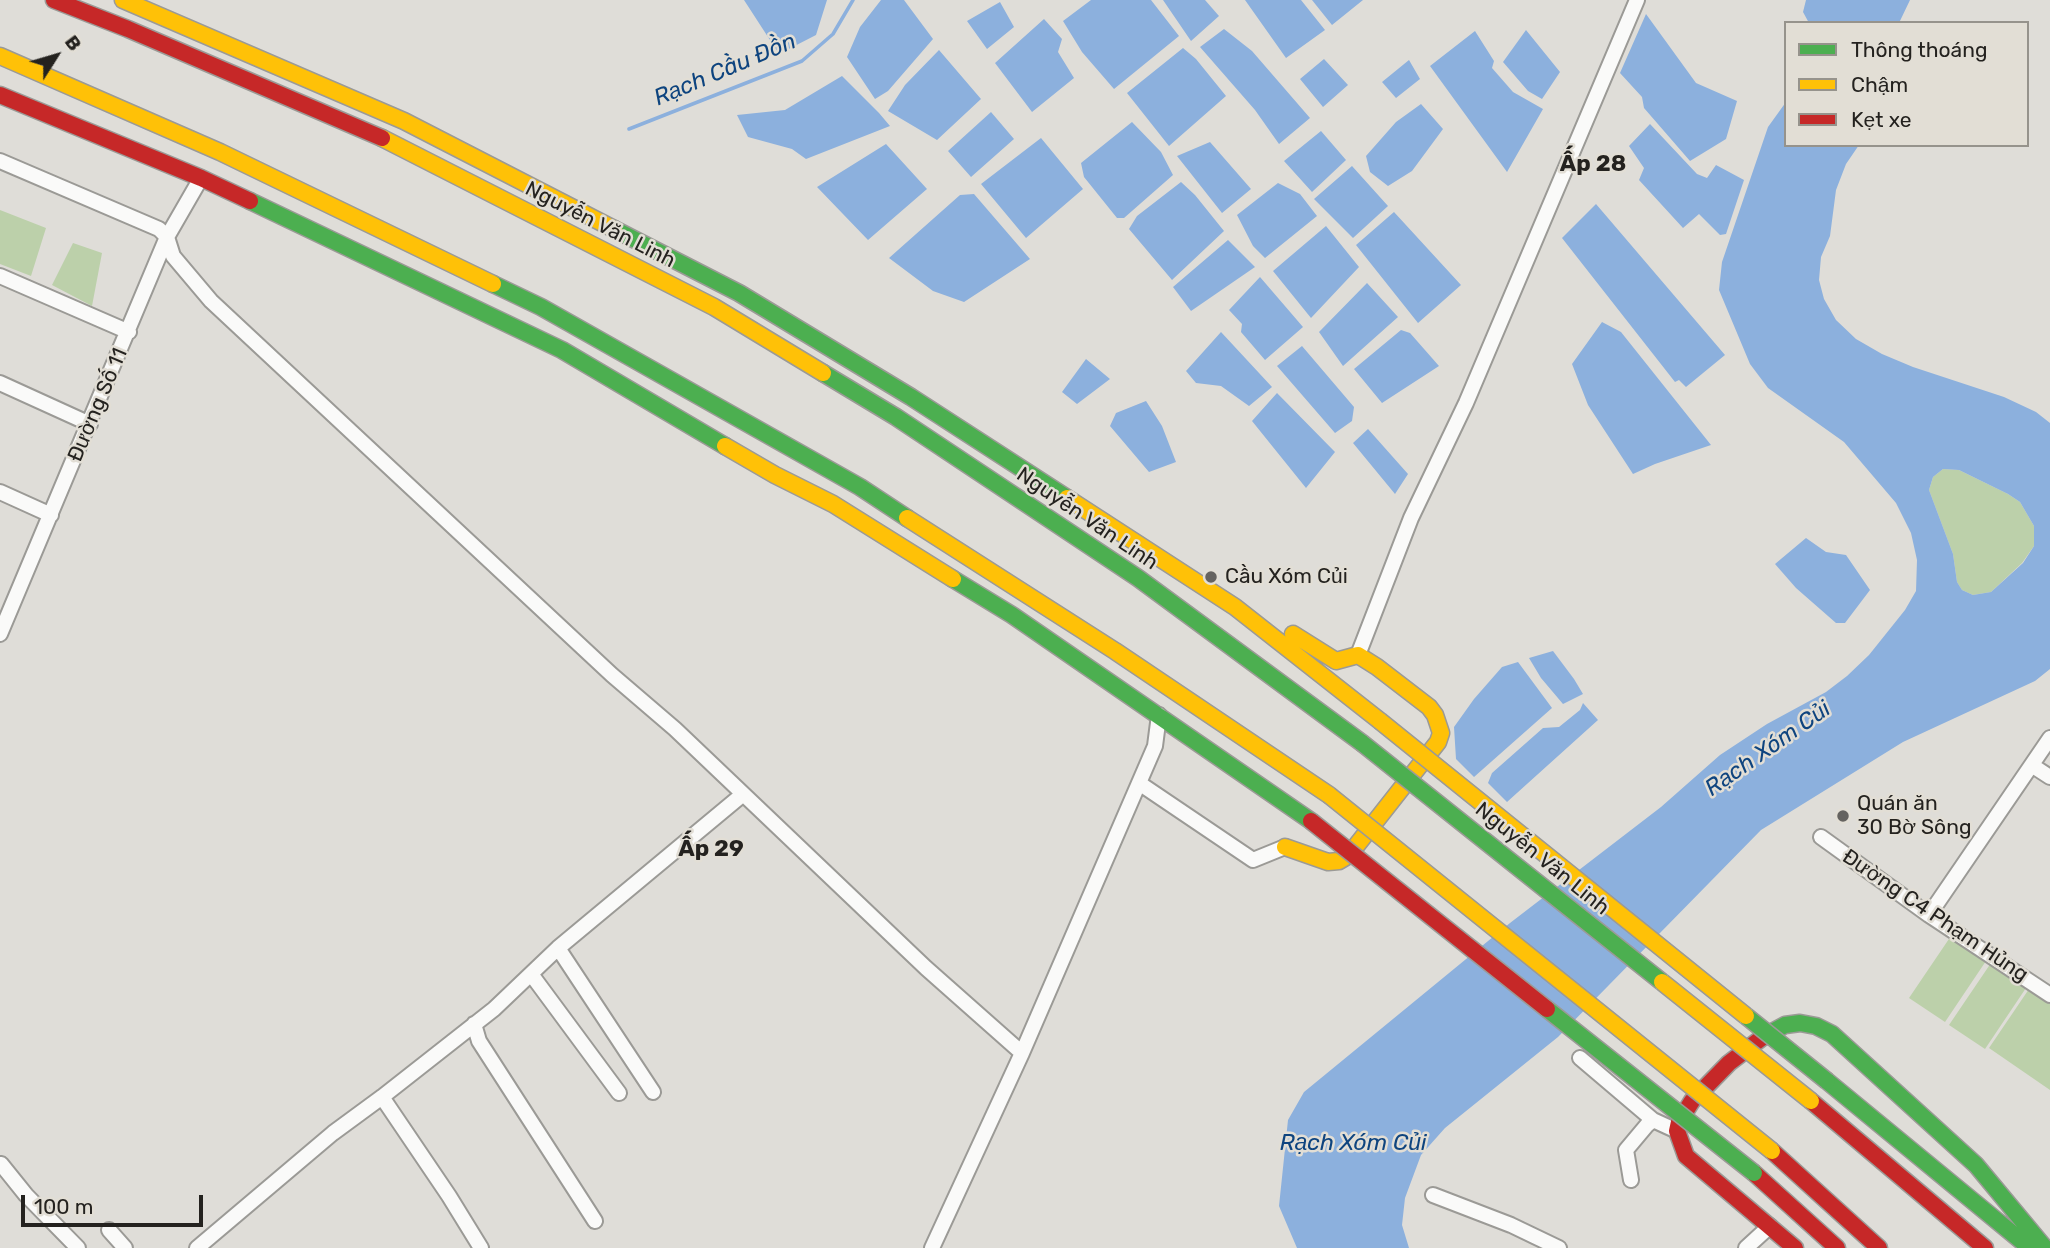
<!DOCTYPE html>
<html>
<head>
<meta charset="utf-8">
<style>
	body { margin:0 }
	#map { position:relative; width:2050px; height:1248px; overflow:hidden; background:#dfddd8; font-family:Rubik,sans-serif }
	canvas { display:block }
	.legend { position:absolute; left:1784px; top:21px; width:245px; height:126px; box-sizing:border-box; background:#e2ded5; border:2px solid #96938c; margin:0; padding:9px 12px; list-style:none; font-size:21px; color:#24221f }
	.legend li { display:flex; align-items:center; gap:14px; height:35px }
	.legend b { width:35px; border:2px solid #96938c }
	.north { position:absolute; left:21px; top:21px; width:70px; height:70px; -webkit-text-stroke:5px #e2ded5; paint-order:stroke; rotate:53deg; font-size:19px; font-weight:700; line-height:28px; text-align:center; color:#24221f }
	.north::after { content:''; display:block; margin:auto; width:24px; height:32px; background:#24221f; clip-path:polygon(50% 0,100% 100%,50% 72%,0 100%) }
	.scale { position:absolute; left:21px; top:1195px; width:182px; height:32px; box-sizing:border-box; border:4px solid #24221f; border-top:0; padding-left:9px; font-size:21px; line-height:24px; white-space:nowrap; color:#24221f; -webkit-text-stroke:5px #e2ded5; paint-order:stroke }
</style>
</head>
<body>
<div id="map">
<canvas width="2050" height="1248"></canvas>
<ul class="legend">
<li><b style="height:9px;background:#4caf50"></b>Thông thoáng</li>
<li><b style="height:9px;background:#ffc107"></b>Chậm</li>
<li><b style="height:9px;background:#c62828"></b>Kẹt xe</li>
</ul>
<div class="north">B</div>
<div class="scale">100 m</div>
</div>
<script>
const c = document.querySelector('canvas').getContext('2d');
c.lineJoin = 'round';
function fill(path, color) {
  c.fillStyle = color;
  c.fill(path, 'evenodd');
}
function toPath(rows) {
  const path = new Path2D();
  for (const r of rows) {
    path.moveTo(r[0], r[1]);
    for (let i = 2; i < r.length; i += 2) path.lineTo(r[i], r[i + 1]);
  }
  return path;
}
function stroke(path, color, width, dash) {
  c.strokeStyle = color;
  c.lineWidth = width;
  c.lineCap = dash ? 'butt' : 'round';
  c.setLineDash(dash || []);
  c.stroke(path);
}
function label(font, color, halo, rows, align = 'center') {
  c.font = font + ' Rubik,sans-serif';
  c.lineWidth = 5;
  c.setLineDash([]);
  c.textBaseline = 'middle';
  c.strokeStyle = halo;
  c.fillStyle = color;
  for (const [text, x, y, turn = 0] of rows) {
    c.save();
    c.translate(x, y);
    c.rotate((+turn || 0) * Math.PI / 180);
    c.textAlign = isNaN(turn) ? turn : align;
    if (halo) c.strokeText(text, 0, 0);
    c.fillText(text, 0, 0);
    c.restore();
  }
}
fill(toPath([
	[0,210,46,228,31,276,0,264],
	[73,243,102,253,92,306,52,285],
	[1943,469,1959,470,2008,494,2020,502,2034,526,2034,546,2022,563,1991,592,1973,595,1962,590,1957,582,1953,554,1929,490,1933,477],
	[1953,933,1988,958,1945,1022,1909,998],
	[1993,960,2028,985,1985,1049,1949,1025],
	[2029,989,2050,1004,2050,1090,1989,1048]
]), '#bcd0aa');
fill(toPath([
	[744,0,827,0,816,35,779,54],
	[881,0,904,0,933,39,888,91,875,99,847,57,860,27],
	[1091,0,1151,0,1179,36,1114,89,1082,52,1063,21],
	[1163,0,1205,0,1219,16,1191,41],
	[1245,0,1301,0,1325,30,1286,58],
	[1312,0,1363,0,1332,25],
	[1806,0,1910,0,1899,23,1809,23,1803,12],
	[1000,2,1014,27,987,49,967,21],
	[1646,14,1696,83,1737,101,1726,139,1690,161,1644,108,1642,97,1620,73],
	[1044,19,1062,39,1058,52,1074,78,1032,112,995,63],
	[1224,29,1252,51,1310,118,1279,144,1255,110,1200,47],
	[1526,30,1560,72,1542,99,1528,91,1503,62],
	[1475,31,1494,61,1492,68,1513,92,1543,109,1507,172,1430,66],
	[1183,48,1196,59,1226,96,1169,146,1127,93],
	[939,50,981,99,937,140,888,111,905,85],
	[1324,59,1348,85,1323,107,1300,79],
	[1409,60,1420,79,1396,98,1382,82],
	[842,76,879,113,890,126,806,159,792,149,748,137,737,115,785,110],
	[1786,102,1786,145,1859,145,1846,164,1836,190,1830,236,1821,257,1819,280,1824,299,1836,320,1856,339,1882,354,1913,367,2004,397,2036,412,2050,423,2050,669,2035,681,1903,742,1761,830,1558,1037,1445,1128,1421,1155,1405,1198,1402,1225,1409,1248,1297,1248,1279,1206,1288,1120,1304,1092,1510,923,1661,807,1720,755,1767,724,1826,692,1847,676,1869,655,1905,610,1916,591,1917,560,1911,533,1896,503,1844,442,1768,388,1750,364,1719,290,1722,262,1768,127],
	[1943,469,1959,470,2008,494,2020,502,2034,526,2034,546,2023,563,1991,592,1973,595,1962,590,1957,582,1953,554,1929,490,1933,477],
	[1421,104,1443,129,1412,171,1388,186,1370,172,1366,156,1396,122],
	[991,112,1014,139,971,177,948,151],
	[1132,122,1161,152,1173,175,1124,218,1117,218,1084,177,1081,163],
	[1650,124,1697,174,1707,178,1716,165,1744,180,1726,234,1720,235,1699,214,1683,228,1639,180,1644,168,1629,146],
	[1321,131,1346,160,1312,192,1284,161],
	[1041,138,1083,189,1026,238,981,184],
	[1210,142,1251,189,1222,213,1177,156],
	[886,144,927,189,868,240,817,187],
	[1352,166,1388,206,1353,238,1314,199],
	[1181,182,1195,195,1224,231,1172,280,1129,229,1137,216],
	[1278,183,1300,194,1317,216,1265,258,1253,246,1237,215],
	[974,194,1030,259,964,302,933,291,889,258,960,195],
	[1596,204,1725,355,1686,387,1679,380,1675,382,1562,238],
	[1394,212,1461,285,1418,323,1356,245],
	[1326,226,1359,267,1311,318,1273,271],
	[1228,240,1255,267,1191,311,1173,287],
	[1260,277,1303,327,1265,360,1241,332,1242,324,1229,310],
	[1367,283,1398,317,1343,366,1319,332],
	[1602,322,1621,332,1711,445,1655,464,1633,474,1588,405,1572,364],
	[1401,330,1410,333,1439,366,1382,403,1354,369],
	[1221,332,1272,387,1249,406,1221,386,1196,383,1186,371],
	[1302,346,1354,407,1352,421,1335,433,1277,366],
	[1086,359,1110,379,1077,404,1062,392],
	[1277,393,1335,452,1306,488,1252,421],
	[1146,401,1162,426,1176,462,1149,472,1110,426,1116,413],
	[1368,429,1408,474,1395,494,1353,443],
	[1806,538,1826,552,1846,555,1870,590,1845,623,1836,623,1796,588,1775,564],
	[1553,651,1574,679,1583,694,1563,704,1541,678,1529,658],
	[1518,662,1552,708,1474,777,1456,759,1454,727,1474,699,1502,667],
	[1583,703,1598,720,1507,802,1488,783,1492,773,1543,728,1559,727,1580,710]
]), '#8cb0dd');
stroke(toPath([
	[629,129,802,61,833,34,853,0]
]), '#8cb0dd', 3.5);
const street = toPath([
	[0,161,159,229,167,237,173,256,211,301,612,675,675,729,926,968,1022,1053],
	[0,276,129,332],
	[0,383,90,424],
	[0,492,51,515],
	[0,634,167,237,201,178],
	[1358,655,1411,518,1466,403,1637,0],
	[2033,766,2050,777],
	[1139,783,1253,860,1285,847],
	[1821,837,1929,915,2050,995],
	[1929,915,2050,738],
	[558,948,653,1092],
	[531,974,619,1093],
	[474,1024,479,1041,595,1221],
	[1580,1058,1653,1120],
	[382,1097,449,1196,481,1248],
	[1,1164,26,1195,78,1248],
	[1631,1180,1626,1150,1647,1125,1653,1120,1677,1131],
	[1433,1195,1511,1225,1559,1248],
	[109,1230,125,1248],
	[197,1248,333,1133,382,1097,494,1009,558,948,742,795],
	[932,1248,1022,1053,1155,746,1159,715],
	[1746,1248,1770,1226]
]);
const fast = toPath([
	[250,201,562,350,725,446],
	[614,229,739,293,911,397,1067,498],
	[493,284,541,307,860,487,907,518],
	[823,373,896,417,1138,578,1362,743],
	[953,579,1012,615,1311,821],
	[1763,1037,1785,1025,1800,1023,1816,1026,1832,1034,1976,1165,2045,1248],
	[1827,1081,2030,1248]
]);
const slow = toPath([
	[123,0,404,121,614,229],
	[0,56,220,152,493,284],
	[382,138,714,307,823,373],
	[725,446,775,475,833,504,953,579],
	[1067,498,1235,607,1380,721],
	[907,518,1115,651,1329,795],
	[1285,847,1328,862,1339,861,1349,855,1438,742,1441,733,1435,715,1429,707,1377,667,1358,655,1336,661,1293,634]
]);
const jam = toPath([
	[54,0,128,29,382,138],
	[0,95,201,178,250,201],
	[1763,1037,1729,1063,1692,1101,1679,1122,1677,1131,1686,1156,1795,1248],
	[1811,1101,1985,1248],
	[1772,1151,1879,1248],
	[1754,1173,1837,1248]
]);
stroke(street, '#9b9a96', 18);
stroke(fast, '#9b9a96', 19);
stroke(slow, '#9b9a96', 19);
stroke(jam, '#9b9a96', 19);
stroke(street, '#fafaf9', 14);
stroke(fast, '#4caf50', 16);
stroke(slow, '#ffc107', 16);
stroke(jam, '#c62828', 16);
const fastBridge = toPath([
	[1362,743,1662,982],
	[1547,1009,1754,1173],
	[1746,1016,1827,1081]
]);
const slowBridge = toPath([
	[1380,721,1746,1016],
	[1329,795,1772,1151],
	[1662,982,1811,1101]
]);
const jamBridge = toPath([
	[1311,821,1547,1009]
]);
stroke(fastBridge, '#9b9a96', 19, []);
stroke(slowBridge, '#9b9a96', 19, []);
stroke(jamBridge, '#9b9a96', 19, []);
stroke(fastBridge, '#4caf50', 16);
stroke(slowBridge, '#ffc107', 16);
stroke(jamBridge, '#c62828', 16);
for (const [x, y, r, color] of [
	[1211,577,7,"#656360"],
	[1843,816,7,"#656360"]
]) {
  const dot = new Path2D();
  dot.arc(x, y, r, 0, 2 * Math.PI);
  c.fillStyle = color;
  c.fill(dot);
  stroke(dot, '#e2ded5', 2.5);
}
label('21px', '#24221f', '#e2ded5', [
	["Nguyễn Văn Linh",600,225,27],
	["Đường Số 11",98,405,-67],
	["Nguyễn Văn Linh",1087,519,34],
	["Nguyễn Văn Linh",1542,859,39],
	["Đường C4 Phạm Hủng",1935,916,34]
]);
label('21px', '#24221f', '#e2ded5', [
	["Cầu Xóm Củi",1225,577],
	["Quán ăn",1857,804],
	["30 Bờ Sông",1857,828]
], 'left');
label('italic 23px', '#0e447f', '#e2ded5', [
	["Rạch Cầu Đồn",725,70,-23],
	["Rạch Xóm Củi",1768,749,-35],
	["Rạch Xóm Củi",1353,1143]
]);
label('bold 23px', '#24221f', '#e2ded5', [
	["Ấp 28",1593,164],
	["Ấp 29",711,849]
]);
</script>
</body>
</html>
